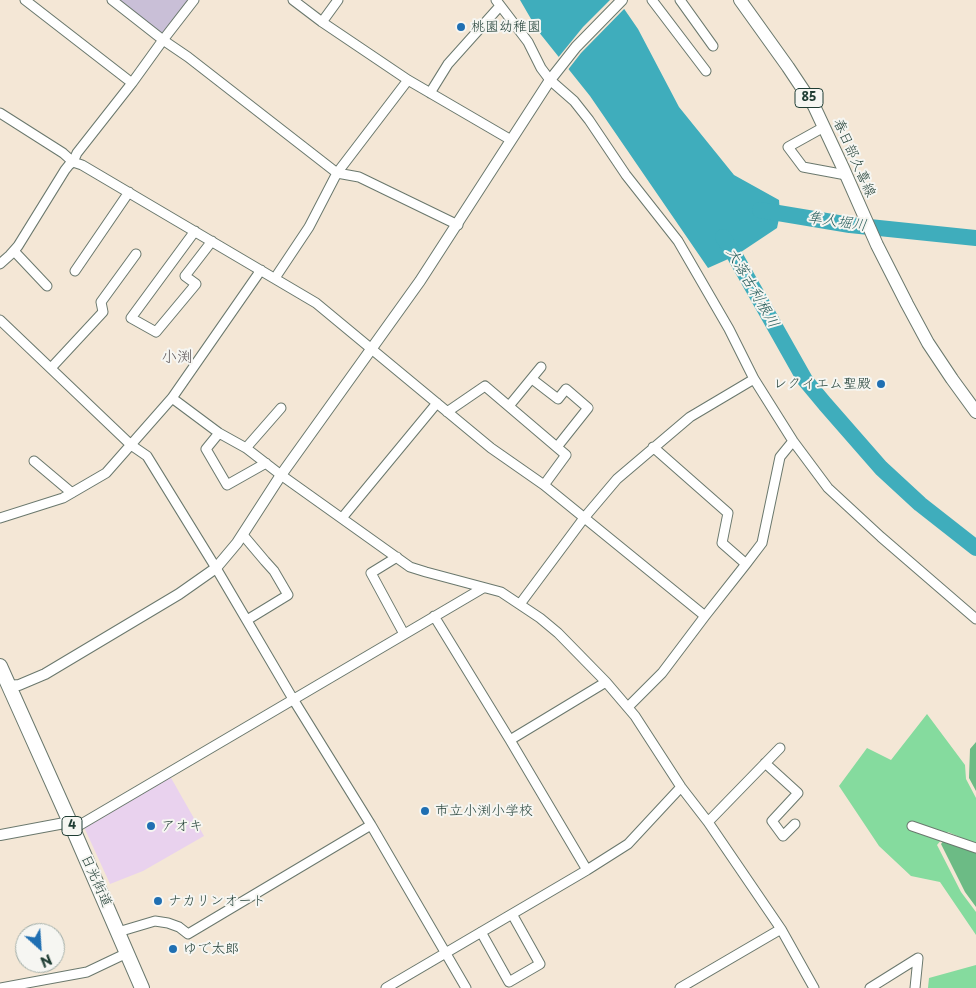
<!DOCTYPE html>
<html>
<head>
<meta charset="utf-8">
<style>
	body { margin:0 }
	#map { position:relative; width:976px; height:988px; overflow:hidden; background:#f4e7d6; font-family:"Playpen Sans",sans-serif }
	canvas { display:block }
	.north { position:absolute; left:15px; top:923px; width:50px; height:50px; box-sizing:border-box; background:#f6f6f2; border:1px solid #a0aca6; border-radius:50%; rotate:154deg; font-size:14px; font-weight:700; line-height:20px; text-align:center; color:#1f3d34 }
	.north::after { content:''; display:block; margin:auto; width:18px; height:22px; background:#1f6fb2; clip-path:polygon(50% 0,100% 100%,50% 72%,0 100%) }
</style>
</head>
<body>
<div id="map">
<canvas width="976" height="988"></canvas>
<div class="north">N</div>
</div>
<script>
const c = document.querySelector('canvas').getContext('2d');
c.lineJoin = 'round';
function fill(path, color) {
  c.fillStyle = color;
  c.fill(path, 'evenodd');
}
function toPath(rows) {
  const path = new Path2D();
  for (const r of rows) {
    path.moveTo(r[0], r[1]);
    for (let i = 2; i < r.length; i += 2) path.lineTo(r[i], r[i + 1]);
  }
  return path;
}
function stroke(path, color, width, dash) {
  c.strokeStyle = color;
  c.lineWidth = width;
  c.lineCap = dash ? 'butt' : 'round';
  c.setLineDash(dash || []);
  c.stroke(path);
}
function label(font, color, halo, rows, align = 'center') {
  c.font = font + ' "Playpen Sans","Klee One",sans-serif';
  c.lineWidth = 4;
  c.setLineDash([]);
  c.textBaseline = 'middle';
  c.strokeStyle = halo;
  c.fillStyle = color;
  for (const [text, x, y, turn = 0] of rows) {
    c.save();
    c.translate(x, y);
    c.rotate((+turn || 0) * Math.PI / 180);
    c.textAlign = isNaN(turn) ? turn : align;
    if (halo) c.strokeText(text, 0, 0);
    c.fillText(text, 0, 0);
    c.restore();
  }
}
fill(toPath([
	[170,776,204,836,143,871,110,884,84,827]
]), '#e9d2ee');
fill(toPath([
	[118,0,189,0,162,35]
]), '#c9bfd7');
fill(toPath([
	[927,714,965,765,966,779,976,798,976,844,948,832,937,845,961,892,976,912,976,935,940,882,911,876,879,846,839,786,867,748,891,760],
	[976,965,976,988,928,988,929,978]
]), '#85db9e');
fill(toPath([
	[976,742,976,791,969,778,970,749],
	[947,836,976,848,976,907,965,892,941,844]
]), '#6cbb85');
fill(toPath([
	[520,0,618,0,638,29,679,107,734,175,779,200,780,214,777,228,735,256,708,268,590,96,538,31]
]), '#3fadbc');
fill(toPath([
	[610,0,621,0,626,7,581,53,567,71,557,59,583,27]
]), '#f4e7d6');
stroke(toPath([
	[760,210,850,225,976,238],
	[723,237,735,256,805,380,825,404,881,468,920,504,976,548]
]), '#3fadbc', 16);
const minor = toPath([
	[25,0,132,83],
	[112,0,163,40,188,57,337,173,359,177,458,225],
	[293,0,322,22,408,80,511,140],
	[496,0,528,42,541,68,550,80,574,101,589,120,626,175,678,241,729,329,754,379,793,441,828,488,881,537,976,619],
	[652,0,706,71],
	[680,0,713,46],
	[322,22,338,0],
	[430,93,448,64,500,6],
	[0,113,63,153,73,162,82,165,316,303,491,448,544,485,705,616],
	[824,127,788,147,803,167,846,175],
	[195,231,131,318,156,332,196,284,185,276,212,241],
	[14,251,47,286],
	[0,264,10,255,18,246,65,170,69,165,73,162,77,153,132,83,163,40,194,0],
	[75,271,129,192],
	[275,278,309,227,337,173,408,80],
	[0,320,131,445,147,456,216,568,293,699,371,825,466,988],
	[51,368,103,312,101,302,136,254],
	[532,379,558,399,566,389,588,408,557,447],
	[172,398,219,433,246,448,281,475,410,567,426,572,501,592,540,618,558,633,606,682,635,716,681,787,708,822,781,929,814,988],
	[509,406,541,367],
	[447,412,485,386,566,455,544,485],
	[219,433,206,449,227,485,266,463],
	[653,447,728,513,722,543,746,564],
	[246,448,281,408],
	[34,461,72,493],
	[0,518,63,498,106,473,172,398,261,270],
	[342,518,437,403],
	[243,535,265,561,274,571,288,595,247,620],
	[397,557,371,573,404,634],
	[520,604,584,518,617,479,690,417,754,379],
	[434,616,510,740,587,870],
	[628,707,662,673,705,616,746,564,762,543,780,457,793,441],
	[510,740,606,682],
	[765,763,798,793,772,821,783,836,795,824],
	[708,822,780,748],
	[912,826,976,848],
	[73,829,483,588],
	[118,932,155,921,168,923,179,927,188,934,371,825],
	[481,932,509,982,540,964,512,914],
	[0,988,87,972,127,953],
	[386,988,587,870,628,844,681,787],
	[680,988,781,929],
	[870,988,918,958,915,988]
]);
const tertiary = toPath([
	[9,686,19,685,45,674,179,594,216,568,237,543,281,475,420,281,550,80,576,47,622,0],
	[0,835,70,822]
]);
const primary = toPath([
	[740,0,788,67,814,106,843,168,877,245,907,304,928,343,952,379,976,412]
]);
const trunk = toPath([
	[0,666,73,829,142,988]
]);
stroke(minor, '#6a786d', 11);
stroke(tertiary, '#6a786d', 12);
stroke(primary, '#6a786d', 14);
stroke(trunk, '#6a786d', 16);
stroke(minor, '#fff', 9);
stroke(tertiary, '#fff', 10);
stroke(primary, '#fff', 12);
stroke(trunk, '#fff', 14);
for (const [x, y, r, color] of [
	[461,27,5,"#1f6fb2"],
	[881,384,5,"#1f6fb2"],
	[425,811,5,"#1f6fb2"],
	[151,826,5,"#1f6fb2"],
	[158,901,5,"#1f6fb2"],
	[173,949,5,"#1f6fb2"]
]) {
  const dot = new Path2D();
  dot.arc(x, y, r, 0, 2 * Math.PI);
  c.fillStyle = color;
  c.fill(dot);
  stroke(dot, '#f6f6f2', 2);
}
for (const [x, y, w] of [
	[809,98,28],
	[72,826,20]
]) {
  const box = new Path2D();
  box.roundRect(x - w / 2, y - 9.5, w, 19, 4);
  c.fillStyle = '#f6f6f2';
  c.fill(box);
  stroke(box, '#1f3d34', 1);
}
label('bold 12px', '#1f3d34', null, [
	["85",809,98],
	["4",72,826]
]);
label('14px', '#1f3d34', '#f6f6f2', [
	["桃園幼稚園",471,27],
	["レクイエム聖殿",871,384,"right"],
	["市立小渕小学校",435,811],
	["アオキ",161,826],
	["ナカリンオート",168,901],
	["ゆで太郎",183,949]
], 'left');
label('14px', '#1f3d34', '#f6f6f2', [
	["春日部久喜線",854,158,66],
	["日光街道",96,881,66]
]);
label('italic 15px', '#295f5d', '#f6f6f2', [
	["隼人堀川",837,222,8],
	["大落古利根川",752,288,60]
]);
label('16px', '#655e60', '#f6f6f2', [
	["小渕",177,358]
]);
</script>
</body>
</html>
